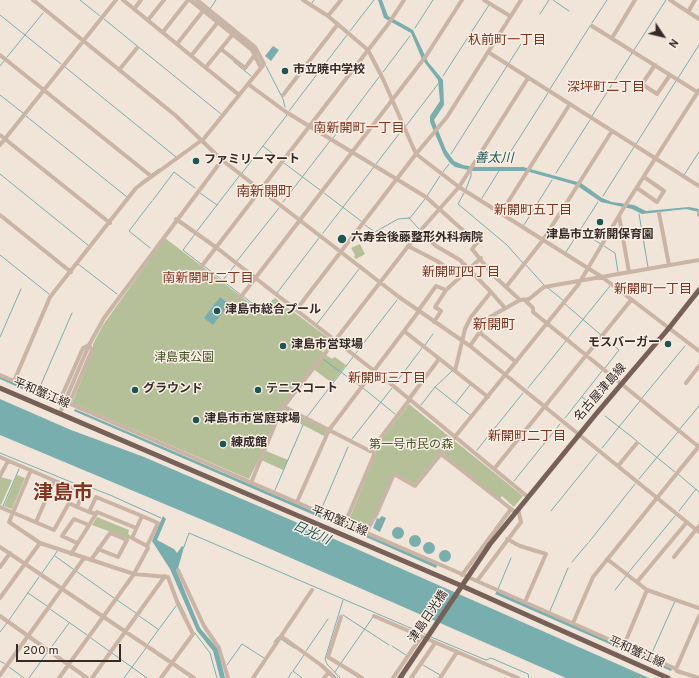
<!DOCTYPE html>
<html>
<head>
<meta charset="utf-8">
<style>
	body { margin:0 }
	#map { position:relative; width:699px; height:678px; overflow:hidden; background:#f1e5d9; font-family:Overpass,sans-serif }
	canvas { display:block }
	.north { position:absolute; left:643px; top:16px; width:40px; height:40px; -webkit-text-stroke:3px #f9efe5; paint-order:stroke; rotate:125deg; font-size:11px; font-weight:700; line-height:16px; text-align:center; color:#352a26 }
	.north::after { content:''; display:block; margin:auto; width:14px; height:18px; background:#352a26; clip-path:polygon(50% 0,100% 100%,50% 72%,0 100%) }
	.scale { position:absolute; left:16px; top:644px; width:105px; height:18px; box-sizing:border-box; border:2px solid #352a26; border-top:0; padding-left:5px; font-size:12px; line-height:14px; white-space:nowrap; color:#352a26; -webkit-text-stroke:3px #f9efe5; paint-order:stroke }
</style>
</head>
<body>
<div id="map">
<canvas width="699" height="678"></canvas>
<div class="north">N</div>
<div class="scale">200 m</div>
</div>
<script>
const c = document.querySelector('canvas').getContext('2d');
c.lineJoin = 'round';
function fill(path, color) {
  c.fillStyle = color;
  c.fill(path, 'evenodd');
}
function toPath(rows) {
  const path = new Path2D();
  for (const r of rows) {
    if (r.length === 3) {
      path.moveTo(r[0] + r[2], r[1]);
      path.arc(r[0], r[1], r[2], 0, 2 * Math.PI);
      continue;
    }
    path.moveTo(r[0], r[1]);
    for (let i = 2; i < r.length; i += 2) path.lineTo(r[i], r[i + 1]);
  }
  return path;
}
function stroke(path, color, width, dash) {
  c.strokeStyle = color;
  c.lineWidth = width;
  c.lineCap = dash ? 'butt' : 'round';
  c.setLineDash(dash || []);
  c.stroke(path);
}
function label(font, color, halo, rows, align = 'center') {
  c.font = font + ' Overpass,"Noto Sans JP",sans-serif';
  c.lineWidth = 3;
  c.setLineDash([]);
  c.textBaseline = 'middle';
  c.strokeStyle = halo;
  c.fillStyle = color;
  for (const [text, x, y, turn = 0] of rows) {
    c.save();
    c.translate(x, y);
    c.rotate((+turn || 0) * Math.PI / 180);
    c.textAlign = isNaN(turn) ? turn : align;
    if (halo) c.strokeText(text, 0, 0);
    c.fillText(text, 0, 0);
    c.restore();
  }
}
fill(toPath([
	[165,238,263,313,275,298,331,340,322,352,332,359,335,357,346,365,332,383,312,368,284,404,327,430,324,436,282,414,279,414,265,445,266,451,288,460,283,470,259,459,249,479,72,403,93,351,93,344,103,325],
	[360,244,365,254,356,259,354,257,355,255,351,248],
	[409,404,523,496,514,507,502,496,500,499,441,452,415,484,394,473,378,509,366,530,348,522,376,454,375,448],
	[17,475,25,478,12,509,4,506],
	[0,477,12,480,1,505,0,504],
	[97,517,129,530,128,534,131,536,130,539,92,525]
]), '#b5c099');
fill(toPath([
	[378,0,382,0,388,16,413,30,428,62,443,80,444,105,434,120,446,150,454,161,463,165,474,167,523,167,581,183,602,198,612,202,634,205,646,211,689,207,699,209,699,212,686,209,642,214,632,209,601,202,576,185,526,171,473,171,455,167,450,163,444,155,430,122,430,116,440,101,438,80,422,59,411,33,384,18],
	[273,46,279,50,271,61,265,56],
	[220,297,229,304,213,325,204,318],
	[0,376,53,399,51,402,0,379],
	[0,399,71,430,144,457,291,520,649,678,566,678,236,534,0,435],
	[75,409,338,522,337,525,74,411],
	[163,516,166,519,157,540,174,549,177,553,182,546,184,547,177,572,200,628,218,649,225,678,220,678,213,651,197,631,170,569,152,541],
	[382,516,386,518,380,532,373,528,377,518,379,519],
	[398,533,6],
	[358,531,437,565,436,568,357,533],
	[415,541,6],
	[429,548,6],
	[445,556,6],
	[497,591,672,669,671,671,495,594]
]), '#78aeae');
stroke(toPath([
	[80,0,100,16],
	[193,0,253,48],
	[553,0,569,11],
	[312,3,314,0],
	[210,9,216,0],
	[540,14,549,0],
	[0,15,61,64],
	[104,19,221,114],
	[592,23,607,0],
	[415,28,433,0],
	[350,31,374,0],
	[634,50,666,0],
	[7,57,43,13],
	[234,62,251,76],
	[509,63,521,44],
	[0,66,4,61],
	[266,66,283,99,285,107],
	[65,67,176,157],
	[383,72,410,36],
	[443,76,489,5],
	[678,78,699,45],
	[550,89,590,26],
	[0,95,23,113],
	[289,111,347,35],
	[26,116,127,197],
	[592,116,632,53],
	[406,126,438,84],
	[333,138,379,77],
	[636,144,676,81],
	[263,146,281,160],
	[451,154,507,66],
	[504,162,548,93],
	[284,163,320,190],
	[376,164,402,130],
	[443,172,449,164],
	[242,173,287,115],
	[556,173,590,120],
	[0,174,89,246],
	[152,174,159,169],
	[684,175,699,152],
	[139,184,148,177],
	[466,189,471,176,471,170],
	[200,193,217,205],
	[324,193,361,221],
	[464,193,458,204,507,245,523,263],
	[427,196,440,176],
	[603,196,634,147],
	[482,198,499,171],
	[153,200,174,172,195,188],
	[283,202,330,141],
	[639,214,648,267],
	[409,218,419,229],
	[365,225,375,232,398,219,410,218,425,199],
	[524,225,552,180],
	[197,231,240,175],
	[580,231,601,244],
	[323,233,374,167],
	[195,234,183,250,201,264],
	[604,246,615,253,618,272],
	[150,248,129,231,152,201],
	[566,252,598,202],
	[0,255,49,294],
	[237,261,279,208],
	[78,264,117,294],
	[526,265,544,285],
	[204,266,241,295],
	[223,280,235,265],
	[548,288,564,301],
	[277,293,319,238],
	[243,296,263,312,273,300],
	[565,304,601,335],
	[317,324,359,269],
	[0,337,21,289],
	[604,337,619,350,605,368],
	[568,338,610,286],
	[425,345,433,334],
	[356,353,397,300],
	[323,359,360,386],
	[395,384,422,348],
	[435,387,470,415],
	[363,388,395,414],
	[528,388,566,341],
	[39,389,72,313],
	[582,397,595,407],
	[642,398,685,346],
	[456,403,470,385],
	[421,405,435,387,452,371],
	[605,416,637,441],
	[307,417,353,357],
	[565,418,602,371],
	[679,430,699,406],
	[352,439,392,388],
	[639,443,675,472],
	[602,448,640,401],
	[477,450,523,393],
	[0,453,76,484,84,485,110,495,161,518],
	[678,474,699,492],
	[639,479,678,432],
	[514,481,560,424],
	[275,490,303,425],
	[3,506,19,469],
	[321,510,348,447],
	[551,511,597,454],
	[679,511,696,489],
	[589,542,635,484],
	[184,547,189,533,427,635],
	[55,556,73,569],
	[572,562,588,543],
	[76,571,114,598],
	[42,573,58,550],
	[628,573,675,516],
	[498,589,511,558],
	[615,590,626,576],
	[28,593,47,606],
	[117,600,136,613],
	[179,602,186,616],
	[50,609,87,635],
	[550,611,568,568],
	[343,615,389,645],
	[139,616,158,629],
	[9,620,39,577],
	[0,632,7,623],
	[195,633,210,653,217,678],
	[431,637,486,660,491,658,528,674,529,678],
	[91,638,109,651],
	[281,639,294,648],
	[274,642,278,637],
	[148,644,176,606],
	[392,646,406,655],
	[50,649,69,623],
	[306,651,328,619],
	[112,653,147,678],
	[651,655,675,601],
	[0,661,5,664],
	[341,663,373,617],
	[227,665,242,644,264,658],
	[423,665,440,675],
	[9,667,24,678],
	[335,672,339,666],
	[29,678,47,653],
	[124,678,146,648],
	[288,678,292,672],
	[302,678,293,671,304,655],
	[340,678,327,664,325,659,343,600]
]), '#78aeae', 1);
stroke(toPath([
	[33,0,175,115,222,160,399,297,470,346,699,532],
	[123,0,239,95],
	[190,0,252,50,261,68,202,141],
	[197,0,255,47,264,64,261,68],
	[303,0,328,16,368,50,383,79,416,154,459,187,602,277,699,351],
	[484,0,510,16],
	[670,0,699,19],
	[134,9,141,0],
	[688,12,695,0],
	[328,16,341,0],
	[148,20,164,0],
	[592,26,699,93],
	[163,32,188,0],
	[612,38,635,0],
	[177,44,203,11],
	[221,49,245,68,254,56],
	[488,52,699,186],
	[0,55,151,176],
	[191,56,218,22],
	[655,65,642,84,657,94,670,75],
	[206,67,233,34],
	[119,70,137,48],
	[248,84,286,112,426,197,477,243,472,249,492,274,520,300],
	[283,95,338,24],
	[0,135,110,223],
	[0,145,116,0],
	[637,188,657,202,664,191,644,177],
	[699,212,699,215],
	[501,213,570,104],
	[659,213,669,265],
	[0,215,71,272],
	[619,216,629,272],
	[176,219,217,248,391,384,528,497],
	[420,231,436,246,460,260,491,292,471,317,465,329,455,371,488,397],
	[408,246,437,261,460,277],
	[201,267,389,23,404,0],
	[506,287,543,240,612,131],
	[491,292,505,308],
	[240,298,426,56,462,0],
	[525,300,533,308,533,312,699,447],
	[296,310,416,154,447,117,521,0],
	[418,311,436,286,446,290],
	[434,322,441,311,435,307,446,290,481,258],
	[404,331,419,311],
	[479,332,516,362],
	[470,346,490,317,520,300,529,299,544,287,699,260],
	[0,375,61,401],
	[14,381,50,297,136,188,202,140],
	[686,383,699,366],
	[409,399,439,359],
	[60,400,83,348,89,345],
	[68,403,464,575],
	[69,404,92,350,89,345],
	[284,407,368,450,370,451,373,448],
	[60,413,89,345,104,318,222,160],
	[441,454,515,512],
	[0,457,83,493,77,507,89,512,96,497,142,516,132,538,147,546],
	[618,466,637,443],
	[494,469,631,300],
	[31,470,9,522,40,543,134,574,168,577,178,604,193,634,161,678],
	[0,476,8,461],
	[251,483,281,410,420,231,459,187,528,78],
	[297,502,329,430,404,331,455,371],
	[0,507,54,530,69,503,77,507],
	[89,512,96,514,97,512,136,528],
	[36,522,54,481],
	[345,523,374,455,373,448,410,399],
	[366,532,377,513,394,474,415,486,578,285,623,209,699,90],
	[507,539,520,546,546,554,525,602],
	[77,543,62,536,74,519,89,525],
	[0,547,194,678],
	[71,554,96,514],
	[674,557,699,526],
	[607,559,647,590,699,608],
	[91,560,110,533,127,540,118,557,98,549],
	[0,567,10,553],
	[178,570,204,626,219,648,228,678],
	[462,575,511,509],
	[470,578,676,669,677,671,699,678],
	[477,581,521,522,518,509],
	[637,582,687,522],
	[0,598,40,543],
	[0,616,87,678],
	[374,616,518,678],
	[341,617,328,657,362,678],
	[573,623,593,577,699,446],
	[281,636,321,665,335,678],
	[624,645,647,590],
	[676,669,699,616],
	[0,675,84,558],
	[59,678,134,574,148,548,147,546,158,523,142,516],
	[92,678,165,576],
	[253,678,312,590],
	[324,678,329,672],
	[393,678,421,637],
	[411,678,435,643],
	[440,678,457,652]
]), '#c9b4a5', 4);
stroke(toPath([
	[0,388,462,586,668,678],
	[400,678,490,544,596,414,669,328,699,290]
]), '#776057', 5);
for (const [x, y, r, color] of [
	[285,71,4,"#1c5556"],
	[196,161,4,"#1c5556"],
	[600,222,4,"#1c5556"],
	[342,239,5,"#1c5556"],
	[217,311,4,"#1c5556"],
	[668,344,4,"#1c5556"],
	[283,346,4,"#1c5556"],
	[135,390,4,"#1c5556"],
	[258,390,4,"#1c5556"],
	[196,420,4,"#1c5556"],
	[223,444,4,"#1c5556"]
]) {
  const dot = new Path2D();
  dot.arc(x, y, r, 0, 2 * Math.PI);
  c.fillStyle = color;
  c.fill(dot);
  stroke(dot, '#f9efe5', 1.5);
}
label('bold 12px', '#352a26', '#f9efe5', [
	["市立暁中学校",293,71],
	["ファミリーマート",204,161],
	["津島市立新開保育園",600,236,"center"],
	["六寿会後藤整形外科病院",351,239],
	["津島市総合プール",225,311],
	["モスバーガー",660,344,"right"],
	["津島市営球場",291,346],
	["グラウンド",143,390],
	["テニスコート",266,390],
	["津島市市営庭球場",204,420],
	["練成館",231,444]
], 'left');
label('12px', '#46532a', '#f9efe5', [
	["津島東公園",184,359],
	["第一号市民の森",411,446]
]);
label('12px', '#352a26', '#f9efe5', [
	["名古屋津島線",601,393,-49],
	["平和蟹江線",41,394,23],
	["平和蟹江線",339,522,23],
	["津島日光橋",429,617,-56],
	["平和蟹江線",636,653,24]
]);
label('13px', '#843320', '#f9efe5', [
	["杁前町一丁目",507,41],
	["深坪町二丁目",606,88],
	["南新開町一丁目",359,129],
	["新開町五丁目",533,211],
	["新開町四丁目",461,273],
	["南新開町二丁目",208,279],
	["新開町一丁目",653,290],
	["新開町三丁目",387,379],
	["新開町二丁目",527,437]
]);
label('italic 13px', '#1c5556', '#f9efe5', [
	["善太川",494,159],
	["日光川",311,534,24]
]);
label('14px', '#843320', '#f9efe5', [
	["南新開町",264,193],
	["新開町",494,326]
]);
label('bold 20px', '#843320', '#f9efe5', [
	["津島市",63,495]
]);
</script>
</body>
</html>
